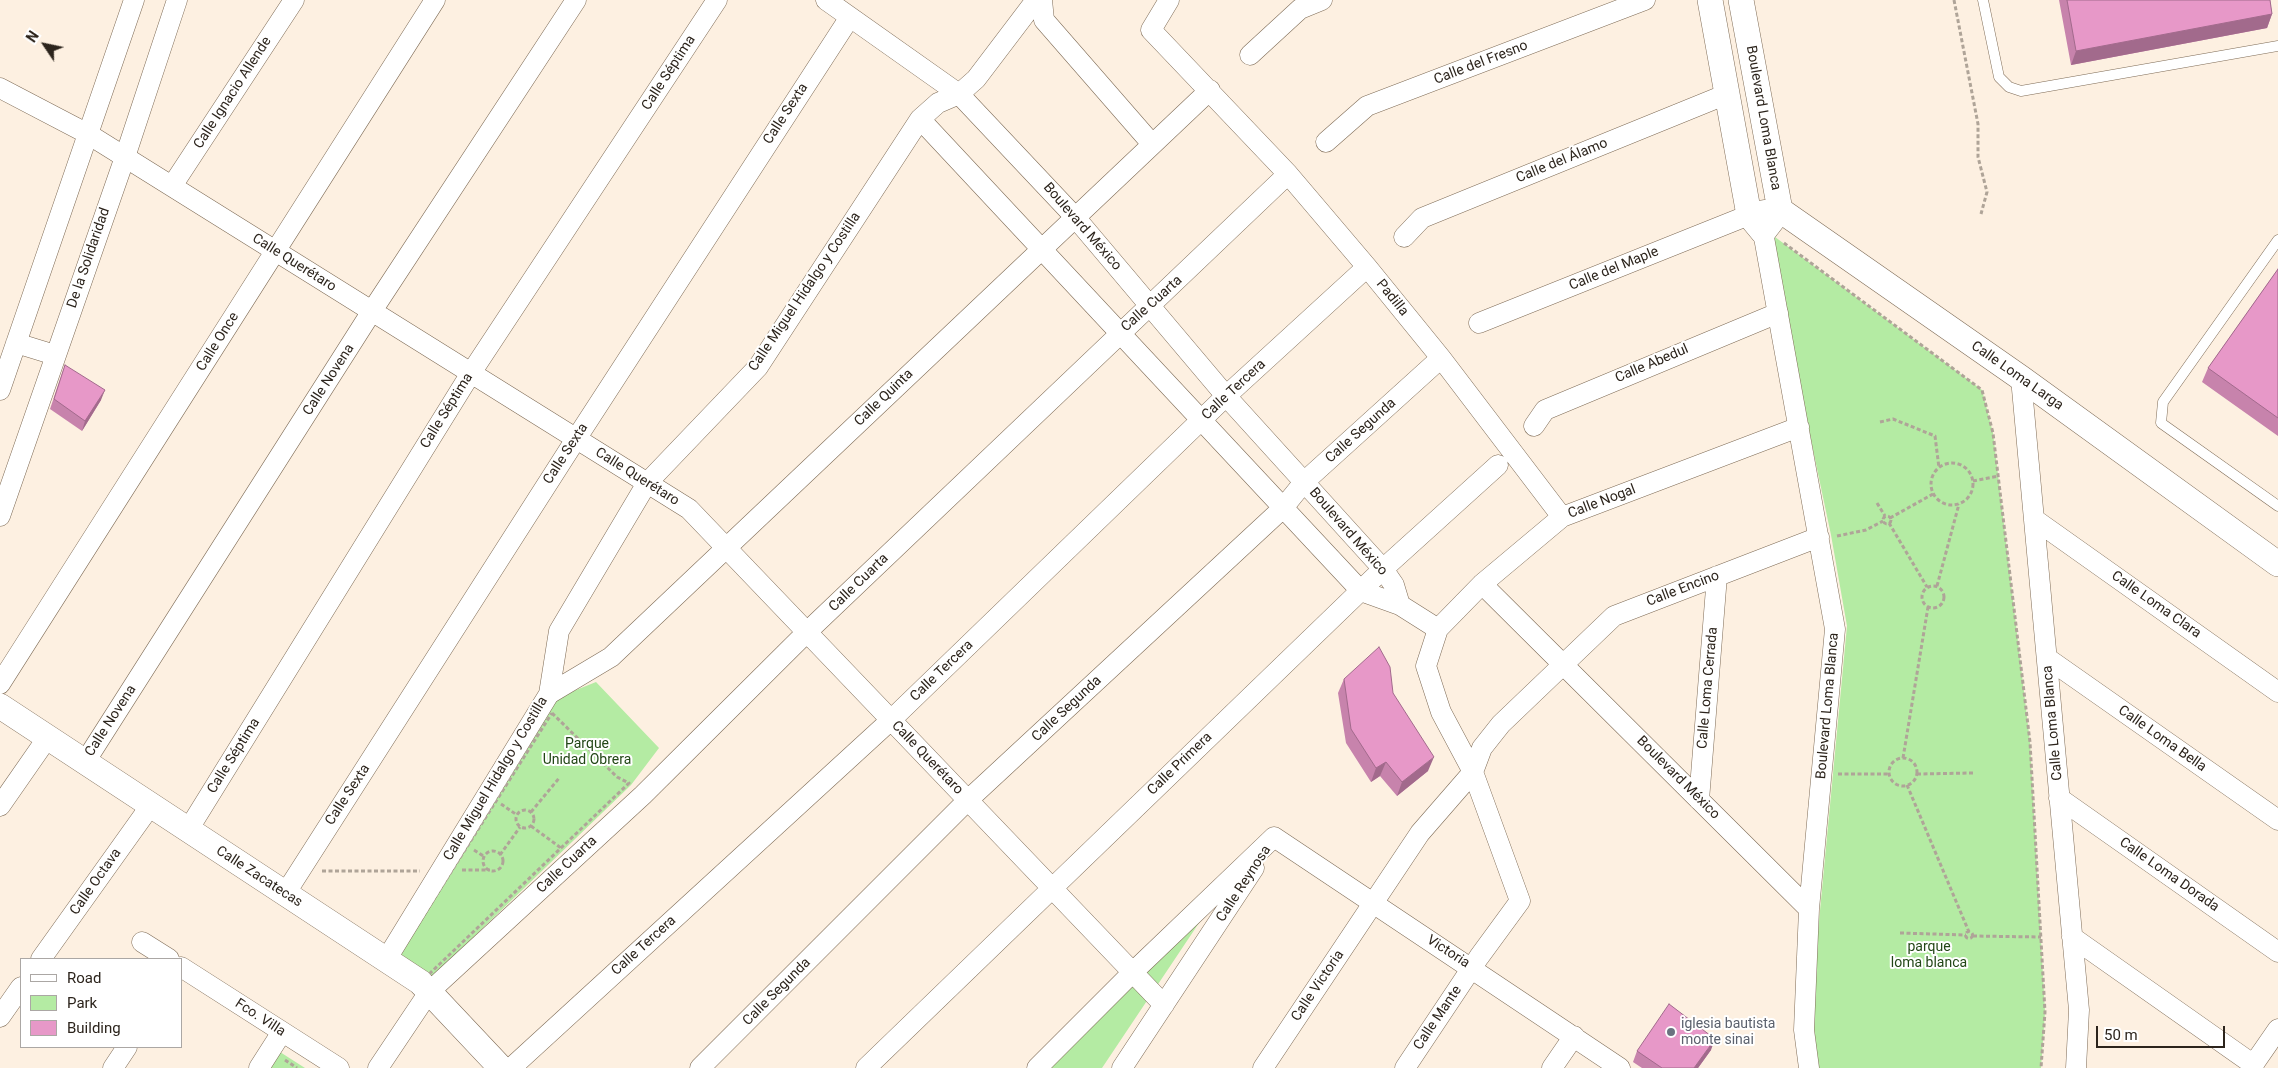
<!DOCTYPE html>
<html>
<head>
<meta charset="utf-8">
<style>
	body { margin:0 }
	#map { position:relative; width:2278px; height:1068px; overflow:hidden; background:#fdf0e1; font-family:Roboto,sans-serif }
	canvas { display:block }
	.legend { position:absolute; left:20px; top:958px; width:162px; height:90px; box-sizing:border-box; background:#fff; border:1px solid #aba7a4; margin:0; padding:6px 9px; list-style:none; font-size:15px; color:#2c241c }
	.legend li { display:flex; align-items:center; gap:10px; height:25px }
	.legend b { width:25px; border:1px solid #aba7a4 }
	.north { position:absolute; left:20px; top:20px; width:50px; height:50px; -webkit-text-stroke:4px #fff; paint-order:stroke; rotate:304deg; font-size:14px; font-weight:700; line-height:20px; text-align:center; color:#2c241c }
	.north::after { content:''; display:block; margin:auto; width:18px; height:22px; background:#2c241c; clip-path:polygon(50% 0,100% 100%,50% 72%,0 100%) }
	.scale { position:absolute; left:2096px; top:1026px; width:129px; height:22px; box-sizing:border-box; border:2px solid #2c241c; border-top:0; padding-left:6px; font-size:15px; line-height:18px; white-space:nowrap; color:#2c241c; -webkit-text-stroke:4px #fff; paint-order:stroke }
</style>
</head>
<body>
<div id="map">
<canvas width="2278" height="1068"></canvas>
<ul class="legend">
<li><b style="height:6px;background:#fff"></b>Road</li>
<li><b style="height:14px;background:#b4eba3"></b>Park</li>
<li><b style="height:14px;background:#e798c8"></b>Building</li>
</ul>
<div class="north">N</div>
<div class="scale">50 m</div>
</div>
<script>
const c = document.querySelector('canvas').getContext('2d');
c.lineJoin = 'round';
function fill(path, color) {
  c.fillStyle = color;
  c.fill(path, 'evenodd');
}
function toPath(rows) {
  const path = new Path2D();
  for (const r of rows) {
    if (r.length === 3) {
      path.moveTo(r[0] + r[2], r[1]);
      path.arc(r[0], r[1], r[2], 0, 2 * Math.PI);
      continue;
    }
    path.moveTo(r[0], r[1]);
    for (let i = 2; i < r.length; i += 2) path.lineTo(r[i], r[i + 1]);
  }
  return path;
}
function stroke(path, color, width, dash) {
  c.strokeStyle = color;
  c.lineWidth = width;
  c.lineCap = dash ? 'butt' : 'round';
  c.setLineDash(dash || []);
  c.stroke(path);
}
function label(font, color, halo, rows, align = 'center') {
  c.font = font + ' Roboto,sans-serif';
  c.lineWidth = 4;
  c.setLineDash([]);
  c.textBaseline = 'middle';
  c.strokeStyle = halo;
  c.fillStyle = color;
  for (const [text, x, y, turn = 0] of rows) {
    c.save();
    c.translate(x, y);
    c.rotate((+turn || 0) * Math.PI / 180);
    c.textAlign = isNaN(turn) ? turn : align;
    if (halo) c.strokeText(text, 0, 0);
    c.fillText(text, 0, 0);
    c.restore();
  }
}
fill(toPath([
	[1775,237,1982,390,1993,433,2030,742,2045,1012,2041,1068,1817,1068,1810,1016,1847,626,1831,535,1770,246],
	[596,682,659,748,631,785,431,978,396,951,556,698],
	[1215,899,1102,1068,1045,1068],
	[280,1052,305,1068,269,1068]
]), '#b4eba3');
const service = toPath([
	[1983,0,1999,77,2009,87,2021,91,2278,46],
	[2278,240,2163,402,2161,423,2278,506]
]);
const minor = toPath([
	[826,0,959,94,1074,216,1226,396,1383,569,1394,585,1400,605],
	[1042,0,1044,20,1152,144],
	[1169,0,1151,30,1288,174,1367,267,1441,358,1562,517],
	[1250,55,1300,9,1322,0],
	[0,88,88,134,689,509,1164,1005],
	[920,119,1361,591,1400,605,1438,629,1426,666,1441,712,1473,772,1520,901,1479,957,1405,1068],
	[1326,142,1367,106,1645,0],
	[172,186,294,0],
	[1763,232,1835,629,1809,909,1804,1030,1809,1068],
	[1404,237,1422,218,1727,94],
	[1479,323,1749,215],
	[16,343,55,355],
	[2021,378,2079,1010,2076,1068],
	[0,390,134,0],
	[1534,426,1545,410,1778,313],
	[0,516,125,157,177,0],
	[2034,519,2278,692],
	[1482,584,1809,909],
	[1438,629,1482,584,1562,517,1799,427],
	[2047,658,2278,820],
	[0,684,435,0],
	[549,694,611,657,1210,90],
	[85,762,372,311,576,0],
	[2059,798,2278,952],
	[1699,800,1717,576],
	[0,806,48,737],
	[188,830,471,373,717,0],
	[1274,837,1620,1068],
	[285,894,576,439,850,17],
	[2072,937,2254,1065],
	[142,942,169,959],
	[41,959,151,805],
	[386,960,549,694,559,631,647,483,758,367,920,119,938,103,959,94,976,79,1036,0],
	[181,967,339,1068],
	[0,1017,21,987],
	[113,1068,127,1047],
	[259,1068,282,1032],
	[378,1068,429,992,643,795,807,632,1288,174],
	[511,1068,891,720,1226,396,1367,267],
	[700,1068,968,800,1283,508,1304,482,1441,358],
	[866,1068,1383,569,1498,465],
	[1037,1068,1133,972,1274,837],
	[1122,1068,1254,868],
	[1263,1068,1420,833,1473,772,1482,748,1501,724,1614,616,1819,537],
	[1552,1068,1574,1036],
	[2251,1068,2278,1029]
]);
const tertiary = toPath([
	[1710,0,1749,215,1763,232,1780,210,1741,0],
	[1749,215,1780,210,2021,378,2278,564],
	[0,706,420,982,501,1068]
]);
stroke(service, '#7e6b56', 11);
stroke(minor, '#7e6b56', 21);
stroke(tertiary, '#7e6b56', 26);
stroke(toPath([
	[1954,0,1978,124,1978,157,1987,192,1981,214],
	[1784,243,1982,390,1993,433,2030,742,2045,1012,2041,1068],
	[1880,422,1893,419,1935,436,1939,468],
	[1952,484,21],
	[1973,481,1999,476],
	[1877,503,1885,516],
	[1887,520,4],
	[1890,518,1933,494],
	[1889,523,1927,587],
	[1837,536,1866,530,1883,521],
	[1933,597,11],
	[1937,586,1959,504],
	[552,713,617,777,629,783,425,978,397,957,552,713],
	[1903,758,1928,607],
	[1903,772,14],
	[1838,774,1890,774],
	[1917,774,1973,773],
	[1907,785,1969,932],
	[501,804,517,815],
	[525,819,9],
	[531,812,560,777],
	[531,826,561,848],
	[474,850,485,857],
	[493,861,10],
	[500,855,520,827],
	[462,870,490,870],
	[322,871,420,871],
	[1969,935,3.5],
	[1900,933,1966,935],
	[1973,936,2041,937],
	[285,1060,297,1068]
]), '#afa498', 3, [4, 2.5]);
stroke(service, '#fff', 10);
stroke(minor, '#fff', 20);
stroke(tertiary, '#fff', 25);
fill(toPath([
	[2059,0,2270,0,2272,14,2267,28,2071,65],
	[2278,269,2278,436,2202,382,2208,368],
	[65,365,101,400,82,431,50,409],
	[1344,679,1393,693,1428,771,1397,796,1380,776,1371,782,1346,743,1338,693],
	[1711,1050,1698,1068,1642,1068,1633,1062,1637,1051]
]), '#c783ac');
fill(toPath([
	[2272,14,2267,28,2071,65,2076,51],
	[105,390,101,400,82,431,85,421],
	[1434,757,1428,771,1397,796,1402,782],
	[1386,762,1380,776,1371,782,1376,768],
	[1715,1039,1711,1050,1698,1068,1694,1068]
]), '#a26a8c');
const building = toPath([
	[2067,0,2270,0,2272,14,2076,51,2067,0],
	[2278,269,2278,418,2208,368,2278,269],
	[65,365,105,390,85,421,54,399,65,365],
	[1379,647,1390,667,1393,693,1434,757,1402,782,1386,762,1376,768,1351,729,1344,679,1379,647],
	[1669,1004,1715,1039,1694,1068,1662,1068,1637,1051,1669,1004]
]);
fill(building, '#e798c8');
stroke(building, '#a26a8c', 1);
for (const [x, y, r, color] of [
	[1671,1032,5,"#6b7280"]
]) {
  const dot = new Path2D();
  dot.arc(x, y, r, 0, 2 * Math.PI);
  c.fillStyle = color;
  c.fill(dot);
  stroke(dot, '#fff', 2);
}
label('14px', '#2c241c', '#fff', [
	["Calle del Fresno",1481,63,-21],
	["Calle Séptima",669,73,-57],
	["Calle Ignacio Allende",233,93,-57],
	["Calle Sexta",786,114,-57],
	["Boulevard Loma Blanca",1763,118,80],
	["Calle del Álamo",1562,161,-22],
	["Boulevard México",1082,227,49],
	["De la Solidaridad",89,258,-71],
	["Calle Querétaro",294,263,32],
	["Calle del Maple",1614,269,-22],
	["Calle Miguel Hidalgo y Costilla",805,292,-56],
	["Padilla",1392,298,51],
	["Calle Cuarta",1152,304,-42],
	["Calle Once",218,342,-58],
	["Calle Abedul",1652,364,-23],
	["Calle Loma Larga",2017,376,35],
	["Calle Novena",329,380,-57],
	["Calle Tercera",1234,390,-43],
	["Calle Quinta",884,398,-44],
	["Calle Séptima",447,411,-58],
	["Calle Segunda",1361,431,-42],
	["Calle Sexta",566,454,-57],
	["Calle Querétaro",637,477,32],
	["Calle Nogal",1602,502,-21],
	["Boulevard México",1348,532,49],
	["Calle Cuarta",859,583,-44],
	["Calle Encino",1683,589,-21],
	["Calle Loma Clara",2156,605,35],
	["Calle Tercera",942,671,-44],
	["Calle Loma Cerrada",1708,688,-85],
	["Boulevard Loma Blanca",1828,706,-85],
	["Calle Segunda",1067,709,-43],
	["Calle Novena",111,721,-57],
	["Calle Loma Blanca",2053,723,-95],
	["Calle Loma Bella",2162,739,35],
	["Calle Séptima",234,756,-58],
	["Calle Querétaro",927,758,46],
	["Calle Primera",1180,764,-44],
	["Boulevard México",1678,778,45],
	["Calle Miguel Hidalgo y Costilla",496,779,-59],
	["Calle Sexta",348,795,-57],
	["Calle Cuarta",567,865,-43],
	["Calle Loma Dorada",2169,875,35],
	["Calle Zacatecas",259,877,33],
	["Calle Octava",96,882,-55],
	["Calle Reynosa",1244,884,-57],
	["Calle Tercera",644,946,-42],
	["Victoria",1448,952,33],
	["Calle Victoria",1318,986,-56],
	["Calle Segunda",777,992,-45],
	["Fco. Villa",260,1018,33],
	["Calle Mante",1438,1018,-56]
]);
label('14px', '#224616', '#fff', [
	["Parque",587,744],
	["Unidad Obrera",587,760],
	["parque",1929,947],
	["loma blanca",1929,963]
]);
label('14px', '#5b616d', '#fff', [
	["iglesia bautista",1681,1024],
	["monte sinai",1681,1040]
], 'left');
</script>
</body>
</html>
